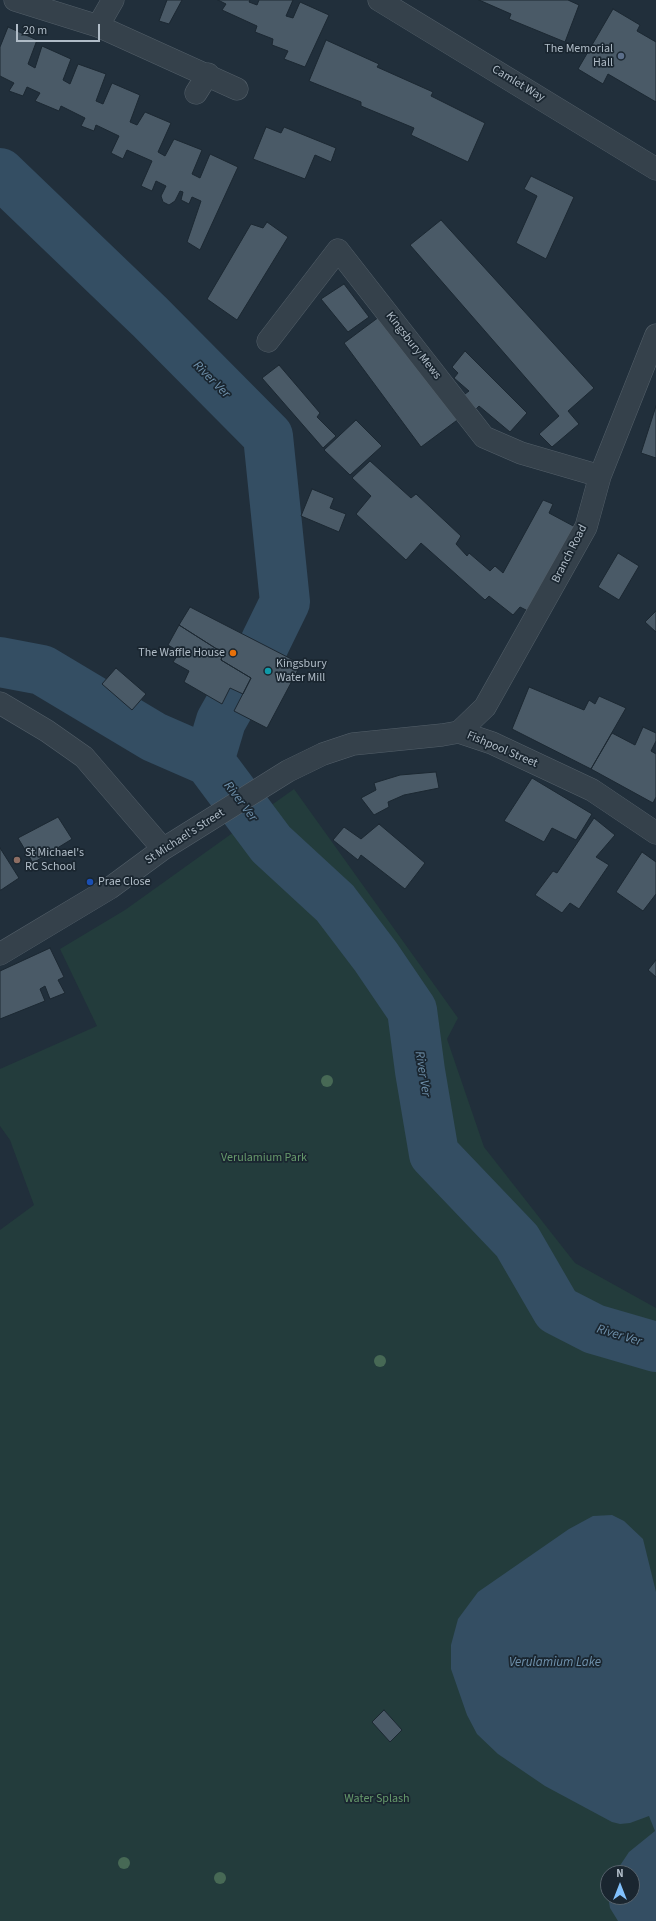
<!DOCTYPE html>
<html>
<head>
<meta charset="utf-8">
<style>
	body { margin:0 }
	#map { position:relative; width:656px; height:1921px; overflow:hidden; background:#212f3b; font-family:"Source Sans 3",sans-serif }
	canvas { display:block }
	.north { position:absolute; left:600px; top:1865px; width:40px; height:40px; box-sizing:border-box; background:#1a2630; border:1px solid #56626c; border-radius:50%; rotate:0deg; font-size:11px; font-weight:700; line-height:16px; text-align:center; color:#b0bcc7 }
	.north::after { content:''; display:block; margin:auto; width:14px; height:18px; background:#81c0fb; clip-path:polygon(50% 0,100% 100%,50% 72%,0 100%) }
	.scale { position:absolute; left:16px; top:24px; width:84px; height:18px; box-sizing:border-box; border:2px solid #b0bcc7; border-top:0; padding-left:5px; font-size:12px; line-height:14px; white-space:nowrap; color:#b0bcc7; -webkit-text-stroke:3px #1a2630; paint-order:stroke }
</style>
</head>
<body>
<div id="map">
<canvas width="656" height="1921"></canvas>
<div class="north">N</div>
<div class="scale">20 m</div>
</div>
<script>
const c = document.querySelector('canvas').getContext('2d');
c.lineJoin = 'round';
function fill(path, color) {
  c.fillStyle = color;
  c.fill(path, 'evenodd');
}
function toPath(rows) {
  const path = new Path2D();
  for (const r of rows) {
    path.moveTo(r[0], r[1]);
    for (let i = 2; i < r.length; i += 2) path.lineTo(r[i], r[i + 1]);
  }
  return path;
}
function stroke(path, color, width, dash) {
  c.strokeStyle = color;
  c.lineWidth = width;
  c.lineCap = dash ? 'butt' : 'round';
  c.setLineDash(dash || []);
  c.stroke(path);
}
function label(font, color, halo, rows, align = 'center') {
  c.font = font + ' "Source Sans 3",sans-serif';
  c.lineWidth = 3.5;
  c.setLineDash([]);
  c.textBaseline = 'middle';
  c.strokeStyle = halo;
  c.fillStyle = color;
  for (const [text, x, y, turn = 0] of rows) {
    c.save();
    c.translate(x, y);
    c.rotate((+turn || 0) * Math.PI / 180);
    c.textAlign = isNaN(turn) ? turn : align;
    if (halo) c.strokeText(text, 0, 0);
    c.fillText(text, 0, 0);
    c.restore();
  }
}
fill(toPath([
	[294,789,458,1018,447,1039,484,1147,575,1263,656,1308,656,1921,0,1921,0,1230,34,1205,10,1140,0,1126,0,1069,97,1026,60,949,125,910],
	[608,1873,632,1873,632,1897,608,1897]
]), '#233c3c');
fill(toPath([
	[612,1515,624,1521,643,1539,656,1592,656,1921,618,1921,610,1908,608,1896,608,1894,608,1897,632,1897,632,1873,615,1873,629,1852,655,1831,649,1816,630,1823,620,1824,612,1822,545,1786,498,1754,477,1734,467,1715,451,1669,451,1645,458,1619,478,1592,569,1529,593,1516]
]), '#344e63');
stroke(toPath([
	[0,173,150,317,268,436,285,602,264,645],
	[0,662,42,670,154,737,209,761],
	[247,675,221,721,209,761,271,844,335,903,376,957,412,1010,420,1071,434,1154,517,1241,557,1310,594,1329,656,1347]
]), '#344e63', 50);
const building = toPath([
	[167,0,182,0,169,24,159,21,167,0],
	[218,0,250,0,249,2,257,5,259,0,293,0,286,16,293,18,300,2,329,15,305,67,284,59,288,51,272,45,273,39,255,32,257,26,222,10,226,4,218,0],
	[479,0,568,0,579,5,565,42,509,19,511,14,479,0],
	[613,9,640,25,637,31,656,42,656,102,608,74,603,84,578,69,613,9],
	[8,27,37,40,28,64,35,68,42,46,71,59,63,80,70,84,78,64,106,74,96,101,103,104,112,83,140,95,130,122,137,125,145,112,171,123,158,152,165,156,174,139,202,150,192,174,200,178,210,154,238,167,200,250,187,242,201,201,192,197,189,204,181,200,183,192,180,191,175,201,169,205,163,202,161,196,166,186,156,181,152,191,141,186,152,161,127,150,123,159,111,153,119,136,96,125,94,131,81,126,85,118,61,106,59,111,35,101,40,93,27,87,23,96,9,91,14,83,0,76,0,47,8,27],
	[326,40,379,64,377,67,433,92,431,96,485,123,468,162,411,135,414,128,361,106,361,102,309,81,326,40],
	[266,127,281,133,284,127,336,148,331,162,315,155,305,179,253,159,266,127],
	[531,176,574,197,546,259,516,243,537,196,524,189,531,176],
	[441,220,594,388,568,411,579,424,552,447,539,434,559,416,410,245,441,220],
	[267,222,288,237,237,320,207,299,251,224,263,228,267,222],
	[344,284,369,317,348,332,321,299,344,284],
	[383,314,460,418,421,447,344,343,383,314],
	[465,351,527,413,510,432,479,406,473,412,461,397,469,391,454,378,458,373,452,367,465,351],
	[279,365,320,413,317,417,336,436,323,448,262,378,279,365],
	[656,406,656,458,641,453,656,406],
	[356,420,382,446,350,475,324,450,356,420],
	[370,461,411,498,416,494,461,536,456,544,467,556,469,553,490,571,495,566,503,573,543,500,553,504,549,513,577,528,528,611,520,607,513,615,489,596,485,600,421,543,406,560,356,514,371,496,352,478,370,461],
	[312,489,334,498,330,508,346,514,339,532,301,516,312,489],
	[618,553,639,566,619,600,598,587,618,553],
	[190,607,301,664,267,728,234,711,251,678,221,660,223,653,179,625,190,607],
	[656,611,656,632,645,622,656,611],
	[179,625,223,653,221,660,251,678,243,694,230,688,222,704,184,682,189,671,173,662,180,652,168,645,179,625],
	[116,668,146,694,132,710,102,684,116,668],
	[529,687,584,710,589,700,595,704,599,696,626,708,591,769,512,729,529,687],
	[643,727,656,733,656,741,651,751,656,754,656,797,653,803,591,769,612,733,635,745,643,727],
	[436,772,439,788,404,795,388,802,389,807,374,815,361,798,376,790,374,783,400,775,436,772],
	[532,778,592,814,576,840,552,828,544,842,504,821,532,778],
	[58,817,72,839,33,863,18,838,58,817],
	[594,818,615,835,596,857,609,865,579,909,570,903,562,913,535,895,553,871,557,873,594,818],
	[379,824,425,863,405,889,361,855,358,860,333,840,344,827,361,839,379,824],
	[0,848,19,878,1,890,0,890,0,848],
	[642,852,656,862,656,894,643,911,616,892,642,852],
	[50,948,64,977,58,980,65,993,50,999,45,986,40,989,45,1001,0,1019,0,971,50,948],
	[656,960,656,977,648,970,656,960],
	[384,1710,402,1730,390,1742,372,1722,384,1710]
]);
fill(building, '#4a5a67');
stroke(building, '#1c2832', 1);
const minor = toPath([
	[15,0,98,26,237,89],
	[379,0,656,169],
	[98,26,113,0],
	[196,93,208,74],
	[268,341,338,250,484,437,521,453,600,476],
	[0,703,47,731,84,757,163,849],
	[459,732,485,707,586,527,600,476,656,335],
	[0,954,110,888,163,849,288,771,323,754,353,744,442,735,459,732,492,743,592,790,656,833]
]);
stroke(minor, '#535f69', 23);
stroke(minor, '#35414b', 22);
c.fillStyle = '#476955';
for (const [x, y] of [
	[327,1081],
	[380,1361],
	[124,1863],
	[220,1878]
]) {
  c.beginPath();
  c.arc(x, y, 6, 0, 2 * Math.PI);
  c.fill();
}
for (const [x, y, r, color] of [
	[621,56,4,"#5c6f8a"],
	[233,653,4,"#e8710a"],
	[268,671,4,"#0f9aa8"],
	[17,860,4,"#8d6e63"],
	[90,882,4,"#1a4fb4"]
]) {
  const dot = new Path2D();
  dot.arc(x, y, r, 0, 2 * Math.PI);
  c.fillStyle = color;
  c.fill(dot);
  stroke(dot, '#1a2630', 1.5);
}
label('12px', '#b0bcc7', '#1a2630', [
	["The Memorial",613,49,"right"],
	["Hall",613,63,"right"],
	["The Waffle House",225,653,"right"],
	["Kingsbury",276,664],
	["Water Mill",276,678],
	["St Michael's",25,853],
	["RC School",25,867],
	["Prae Close",98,882]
], 'left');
label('12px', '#b0bcc7', '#1a2630', [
	["Camlet Way",518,84,31],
	["Kingsbury Mews",413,346,52],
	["Branch Road",570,554,-63],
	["Fishpool Street",502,750,23],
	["St Michael's Street",185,837,-33]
]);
label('12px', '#66996b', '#1a2630', [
	["Verulamium Park",264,1158],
	["Water Splash",377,1799]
]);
label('italic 13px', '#6f91ac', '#1a2630', [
	["River Ver",211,380,45],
	["River Ver",240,802,53],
	["River Ver",422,1074,81],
	["River Ver",619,1336,17],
	["Verulamium Lake",555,1663]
]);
</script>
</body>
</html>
